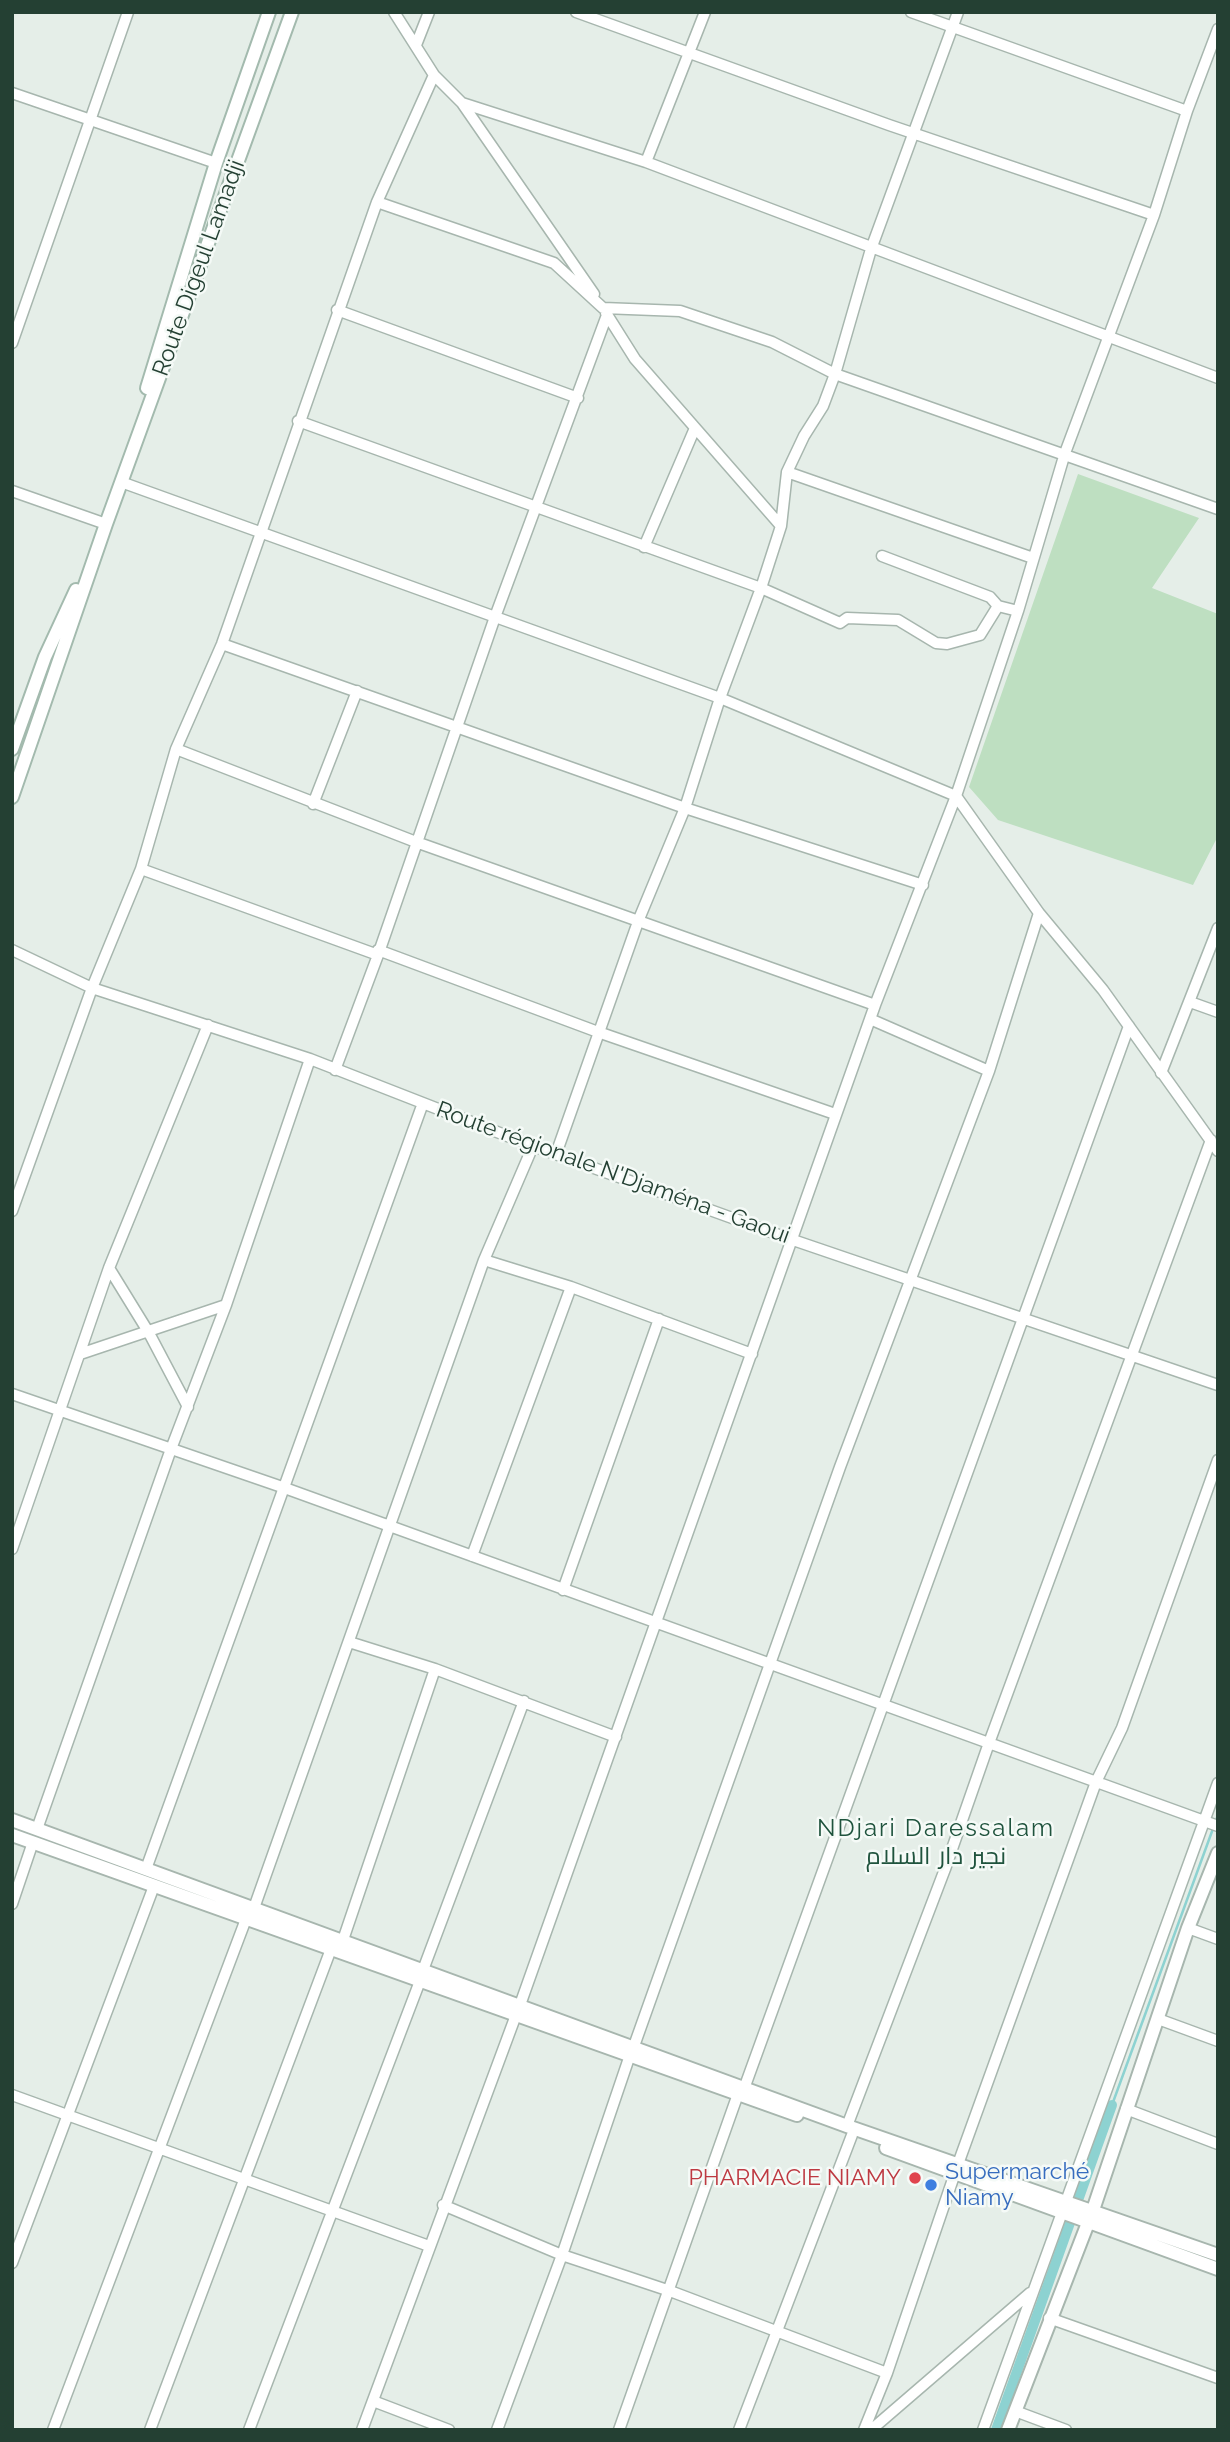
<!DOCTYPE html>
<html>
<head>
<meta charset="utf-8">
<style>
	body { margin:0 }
	#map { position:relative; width:1230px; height:2442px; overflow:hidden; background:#e5eee8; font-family:Raleway,sans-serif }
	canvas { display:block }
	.frame { position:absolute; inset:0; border:14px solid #244033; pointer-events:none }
</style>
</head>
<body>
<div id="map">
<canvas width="1230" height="2442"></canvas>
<div class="frame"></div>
</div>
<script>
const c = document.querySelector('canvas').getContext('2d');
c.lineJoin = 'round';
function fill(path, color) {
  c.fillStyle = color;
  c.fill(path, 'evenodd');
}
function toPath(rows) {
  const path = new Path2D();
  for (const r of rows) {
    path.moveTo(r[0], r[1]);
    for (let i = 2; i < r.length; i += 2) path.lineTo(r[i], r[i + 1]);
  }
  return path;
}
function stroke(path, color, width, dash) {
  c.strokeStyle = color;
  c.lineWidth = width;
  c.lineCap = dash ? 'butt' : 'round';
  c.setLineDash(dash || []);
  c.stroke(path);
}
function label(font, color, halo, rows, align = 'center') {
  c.font = font + ' Raleway,Cairo,sans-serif';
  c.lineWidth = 5;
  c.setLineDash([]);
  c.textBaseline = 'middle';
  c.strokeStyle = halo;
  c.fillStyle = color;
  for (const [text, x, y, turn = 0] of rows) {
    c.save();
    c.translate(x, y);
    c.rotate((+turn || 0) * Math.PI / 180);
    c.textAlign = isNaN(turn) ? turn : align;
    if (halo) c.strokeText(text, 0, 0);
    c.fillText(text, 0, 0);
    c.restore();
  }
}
fill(toPath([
	[1078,474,1199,518,1152,588,1218,614,1218,836,1193,885,998,820,969,787]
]), '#bedfc1');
stroke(toPath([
	[1112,2105,1218,1815]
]), '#8dd2d1', 2.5);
stroke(toPath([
	[996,2430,1112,2105]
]), '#8dd2d1', 10);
const minor = toPath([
	[394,12,434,75,462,103,594,294],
	[576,12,889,125,1154,215],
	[911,12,1187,111],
	[416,45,429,12],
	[12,93,216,163],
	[462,103,646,162,1218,378],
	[646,162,705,12],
	[377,202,554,263,603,308,680,311,772,342,835,374,1218,509],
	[337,310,578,398],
	[606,313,635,359,781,526],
	[12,343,128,12],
	[298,421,761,588,840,623,847,618,898,620,936,643,947,644,980,635,998,606],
	[787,472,1033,558],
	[121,482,720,698,956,796,1039,913,1103,990,1218,1151],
	[12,491,106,524],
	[644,547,695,428],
	[882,556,990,597,998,606,1018,611],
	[222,644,685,808,923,885],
	[176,749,416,842,875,1005],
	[313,804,357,691],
	[141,869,378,955],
	[12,950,92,988,310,1059,533,1146,793,1240,1218,1385],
	[378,950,598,1032,835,1114],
	[1190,1002,1218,1012],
	[870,1019,989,1071],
	[335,1070,378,955,495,617,607,315],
	[1161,1073,1218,928],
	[533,1146,484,1260,571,1287,752,1354],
	[556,1154,639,919,685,808,720,698,761,588,781,526,787,472,804,436,823,406,835,374,871,249,958,12],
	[12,1211,92,988,141,869,176,749,222,644,377,202,434,75],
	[109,1268,149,1333,188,1407],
	[80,1354,226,1305],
	[12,1394,282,1487,1218,1826],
	[12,1549,109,1268,208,1025],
	[472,1556,571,1287],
	[563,1590,659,1319],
	[349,1642,435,1669,616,1737],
	[37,1829,171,1449,226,1305,310,1059],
	[146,1869,423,1103],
	[12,1904,33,1842],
	[254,1908,484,1260],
	[1188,1928,1218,1939],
	[343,1940,435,1669],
	[423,1970,524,1701],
	[520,2005,875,1005,956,796,1018,611,1065,453,1154,215,1187,111,1218,29],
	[1158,2019,1218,2041],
	[634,2046,840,1467,989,1071,1039,913],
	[745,2086,1129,1026],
	[12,2095,429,2246],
	[1126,2109,1218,2144],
	[847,2126,945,1869,989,1743,1211,1140],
	[958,2164,1096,1782,1122,1728,1218,1460],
	[443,2205,562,2255,670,2291,887,2373],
	[12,2263,154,1886],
	[1049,2318,1218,2378],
	[373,2401,449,2430],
	[1015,2411,1066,2430],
	[53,2430,246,1919],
	[150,2430,331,1949],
	[249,2430,420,1981],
	[362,2430,516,2015],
	[497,2430,562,2255,630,2055],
	[619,2430,738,2094],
	[739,2430,852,2135],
	[864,2430,887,2373,955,2173],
	[871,2430,1030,2293],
	[983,2430,1218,1783]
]);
const tertiary = toPath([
	[12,1820,847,2126,1218,2255],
	[12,1835,797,2115],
	[886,2148,1218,2269],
	[1008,2430,1093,2210,1188,1928,1218,1853]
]);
const secondary = toPath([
	[147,388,216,163,269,12],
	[12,749,45,657,76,590],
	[12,797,106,524,292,12]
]);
stroke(minor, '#a7b6ae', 13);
stroke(tertiary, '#a7b6ae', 16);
stroke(secondary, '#a3baae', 16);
stroke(minor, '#fff', 10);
stroke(tertiary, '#fff', 12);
stroke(secondary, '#fff', 12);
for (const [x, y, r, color] of [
	[915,2178,7,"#e0444e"],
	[931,2185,7,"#3f7fe0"]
]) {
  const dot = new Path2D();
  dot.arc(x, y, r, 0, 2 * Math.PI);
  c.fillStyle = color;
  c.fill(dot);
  stroke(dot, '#f5faf7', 2.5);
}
label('23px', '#244033', '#f5faf7', [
	["Route Digeul Lamadji",199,268,-70],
	["Route régionale N'Djaména - Gaoui",613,1173,20]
]);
label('23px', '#366cbe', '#f5faf7', [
	["Supermarché",945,2172],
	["Niamy",945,2198]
], 'left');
label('23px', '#be3a42', '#f5faf7', [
	["PHARMACIE NIAMY",901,2178]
], 'right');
c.letterSpacing = '2px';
label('24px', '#1f533d', '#f5faf7', [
	["NDjari Daressalam",936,1829],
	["نجير دار السلام",936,1857]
]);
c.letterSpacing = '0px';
</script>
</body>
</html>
